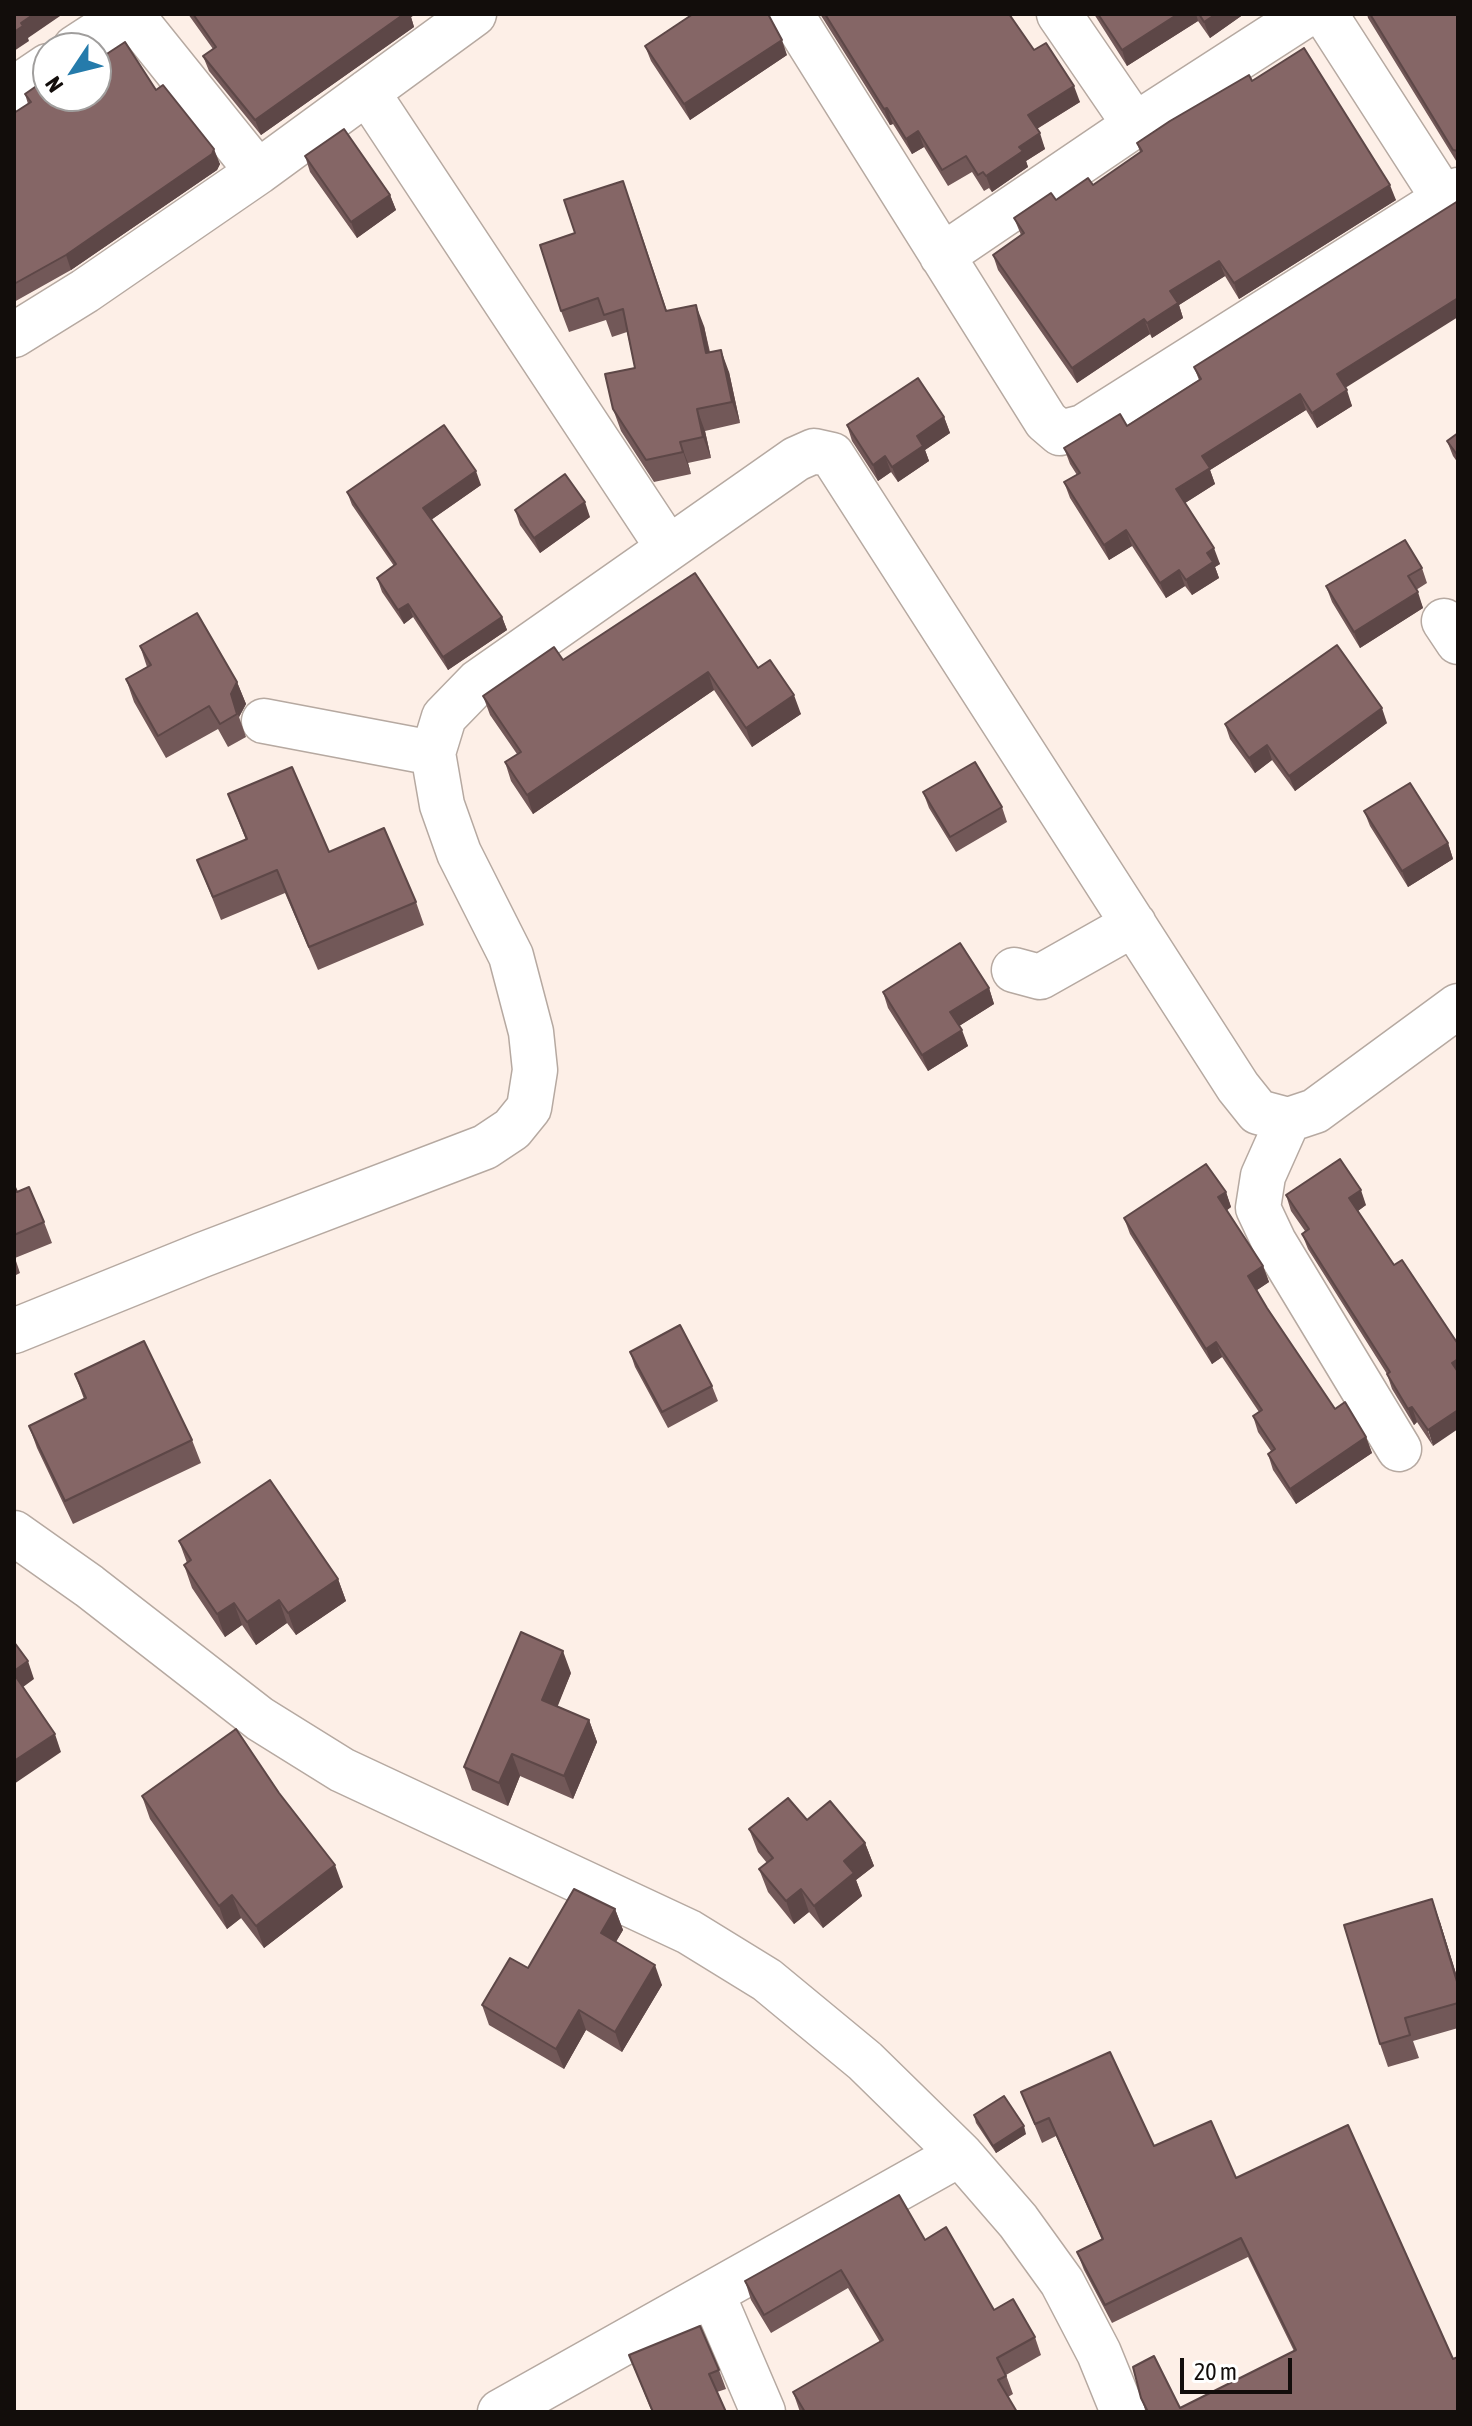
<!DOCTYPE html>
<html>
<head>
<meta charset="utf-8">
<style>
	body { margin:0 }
	#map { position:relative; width:1472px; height:2426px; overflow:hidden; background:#fdefe7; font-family:"Asap Condensed",sans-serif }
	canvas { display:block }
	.frame { position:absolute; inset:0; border:16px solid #120d0b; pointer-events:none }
	.north { position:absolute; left:32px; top:32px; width:80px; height:80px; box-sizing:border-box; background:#fff; border:2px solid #a09e9d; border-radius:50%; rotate:235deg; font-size:22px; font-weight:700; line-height:32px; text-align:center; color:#120d0b }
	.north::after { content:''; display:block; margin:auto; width:28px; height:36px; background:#257bab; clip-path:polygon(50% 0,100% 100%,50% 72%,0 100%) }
	.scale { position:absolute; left:1180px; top:2358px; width:112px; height:36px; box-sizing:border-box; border:4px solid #120d0b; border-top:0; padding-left:10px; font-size:24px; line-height:28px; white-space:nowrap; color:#120d0b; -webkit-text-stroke:6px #fff; paint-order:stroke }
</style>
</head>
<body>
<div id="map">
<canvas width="1472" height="2426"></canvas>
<div class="frame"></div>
<div class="north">N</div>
<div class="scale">20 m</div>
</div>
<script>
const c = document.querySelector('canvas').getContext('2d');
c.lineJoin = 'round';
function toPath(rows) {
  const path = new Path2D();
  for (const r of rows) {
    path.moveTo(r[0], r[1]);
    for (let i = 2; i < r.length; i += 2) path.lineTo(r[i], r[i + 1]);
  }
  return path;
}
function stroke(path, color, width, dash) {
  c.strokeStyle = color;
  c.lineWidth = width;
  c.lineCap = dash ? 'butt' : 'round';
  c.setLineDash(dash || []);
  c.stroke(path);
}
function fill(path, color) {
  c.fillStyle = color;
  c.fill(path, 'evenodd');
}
const minor = toPath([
	[131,14,258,172],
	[791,14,1046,421,1060,433,1083,427,1458,190],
	[1059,14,1135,125],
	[1325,14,1444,199],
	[75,48,127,14],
	[14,89,48,66],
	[367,92,667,546],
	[942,256,1135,125,1307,14],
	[14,335,85,291,258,172,474,14],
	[1444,621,1458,642],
	[264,721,433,753,444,717,478,682,796,459,814,451,832,455,1238,1087,1258,1112,1288,1120,1315,1111,1458,1006],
	[1014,970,1040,977,1134,924],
	[1288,1120,1263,1176,1258,1208,1274,1242,1399,1449],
	[14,1331,202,1255,485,1147,512,1129,529,1108,535,1070,531,1032,511,956,459,853,442,805,433,753],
	[14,1533,89,1586,260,1719,342,1770,689,1932,767,1980,865,2061,960,2154,1018,2221,1062,2282,1099,2353,1123,2412],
	[712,2293,763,2412],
	[500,2412,960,2154]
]);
stroke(minor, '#b6a9a1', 47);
stroke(minor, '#fff', 44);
fill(toPath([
	[188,14,416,14,411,17,414,27,261,135,209,71,203,56,213,49],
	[820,14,1015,14,1011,17,1034,50,1080,102,1037,129,1045,149,1026,161,1028,167,992,192,989,188,984,191,972,172,948,186,924,147,912,154,893,124,890,125],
	[1094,14,1244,14,1210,38,1198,21,1127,66],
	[1367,14,1458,14,1458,164,1368,18],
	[645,46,787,55,690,120,651,61],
	[1252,81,1396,200,1239,299,1225,276,1179,305,1183,318,1152,338,1150,334,1077,383,998,270,993,255,1021,235,1014,218,1093,185,1140,152,1137,143],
	[156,90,220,164,217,170,71,270,14,302,14,113,28,104,25,94,48,96],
	[305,156,390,195,396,210,357,238,310,172],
	[631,203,667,311,704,326,710,352,729,372,740,423,705,431,711,458,688,463,691,474,654,482,621,431,613,409,635,368,627,332,612,337,606,320,569,332,561,311,575,233],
	[1194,367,1345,388,1352,406,1317,428,1306,410,1210,470,1215,484,1185,503,1220,564,1215,567,1219,578,1192,595,1185,586,1166,598,1132,546,1109,560,1070,498,1064,482,1077,475,1070,464,1064,448,1127,426,1199,380],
	[944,417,950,433,925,450,929,461,898,482,891,472,878,481,852,441,847,425],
	[1458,433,1458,463,1453,456,1447,441],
	[481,485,431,520,502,617,507,630,448,670,413,617,404,624,382,592,377,578,394,566,352,505,347,492],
	[515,510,590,517,540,553,520,525],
	[1422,568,1427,583,1416,590,1423,608,1360,648,1332,602,1326,586],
	[140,646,237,682,246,704,239,717,246,737,228,747,218,729,166,758,134,702,126,679,147,667],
	[563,660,758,668,801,714,752,747,714,690,533,814,511,781,505,762,517,754,490,715,483,696],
	[1387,723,1295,791,1272,760,1255,773,1230,739,1225,724],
	[923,792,1002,807,1007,822,956,852,929,808],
	[228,794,416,902,424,925,318,970,285,893,221,920,197,860,246,840],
	[1364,811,1448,843,1453,859,1408,887,1370,826],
	[989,988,994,1004,959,1026,968,1046,928,1071,888,1008,883,992],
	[14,1185,17,1192,44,1222,52,1243,15,1258,20,1273,14,1276],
	[1226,1192,1231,1207,1226,1211,1263,1266,1269,1282,1257,1290,1267,1308,1335,1409,1366,1437,1372,1453,1296,1504,1273,1470,1268,1454,1271,1451,1258,1432,1253,1416,1259,1412,1222,1357,1212,1364,1130,1234,1124,1218],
	[1286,1195,1366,1205,1358,1211,1433,1446,1417,1422,1414,1425,1392,1389,1387,1374,1308,1249,1302,1234,1305,1231,1291,1211],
	[630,1352,712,1386,718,1401,668,1428,635,1367],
	[75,1374,192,1440,201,1463,73,1524,37,1448,29,1426,84,1399],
	[179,1541,338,1579,346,1601,296,1635,287,1623,256,1645,242,1625,225,1637,192,1588,184,1565,187,1563],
	[571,1673,557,1706,589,1720,597,1742,573,1799,520,1776,508,1806,472,1790,464,1767],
	[142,1796,343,1887,264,1948,241,1918,227,1929,150,1819],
	[807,1820,865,1843,874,1866,856,1880,862,1896,823,1928,809,1912,794,1924,768,1892,759,1869,767,1863,758,1852,749,1829],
	[615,1909,623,1930,616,1942,662,1985,622,2052,586,2030,564,2069,489,2025,482,2005,528,1968],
	[1440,1922,1458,1980,1458,2028,1413,2041,1419,2058,1388,2067,1380,2044],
	[1021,2092,1236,2178,1458,2412,1146,2412,1141,2398,1180,2408,1294,2351,1248,2257,1112,2323,1084,2270,1077,2252,1102,2240,1056,2136,1042,2143],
	[974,2115,1026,2134,996,2153,976,2123],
	[925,2240,994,2310,1035,2337,1041,2355,1006,2375,1013,2394,1008,2397,1017,2412,800,2412,793,2392,880,2342,848,2288,771,2333,751,2300,745,2281],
	[629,2355,719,2370,726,2389,717,2392,726,2412,652,2412]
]), '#725858');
fill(toPath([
	[34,14,63,14,28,38,29,41,14,51,14,32,21,23],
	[404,14,416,14,411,17,414,27,261,135,255,120],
	[1178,14,1196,14,1198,21,1127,66,1122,50],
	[1216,14,1244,14,1210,38,1204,22],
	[782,40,787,55,690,120,684,104],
	[1074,86,1080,102,1033,131,1028,115],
	[887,108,893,124,890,125,884,109],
	[918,131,924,147,912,154,906,139],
	[1040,133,1045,149,1026,161,1028,167,992,192,986,176,1019,147],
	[214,149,220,164,217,170,71,270,66,255],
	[1390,185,1396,200,1239,299,1234,283],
	[390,195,396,210,357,238,351,222],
	[1219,261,1225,276,1179,305,1183,318,1152,338,1147,323,1170,291],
	[1458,298,1458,317,1342,390,1337,374],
	[696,305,704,326,714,375,706,353],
	[1144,319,1150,334,1077,383,1072,368],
	[721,350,729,372,740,423,732,402],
	[1347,390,1352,406,1317,428,1312,413],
	[1300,394,1306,410,1210,470,1215,484,1182,505,1176,489,1202,456],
	[697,409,705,431,711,458,703,437],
	[944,417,950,433,925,450,929,461,898,482,892,467,917,436],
	[680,442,688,463,691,474,683,452],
	[885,456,891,472,878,481,873,465],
	[476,471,481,485,428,522,423,508],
	[585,502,590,517,540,553,534,538],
	[1126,530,1132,546,1109,560,1104,545],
	[1214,548,1220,564,1215,567,1219,578,1192,595,1186,580,1207,553],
	[1179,570,1185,586,1166,598,1160,583],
	[1418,592,1423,608,1360,648,1354,632],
	[408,604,413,617,404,624,398,610],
	[502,617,507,630,448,670,443,657],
	[708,672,714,690,533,814,527,795],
	[237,682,246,704,239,717,246,737,231,694],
	[794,695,801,714,752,747,746,728],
	[1382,708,1387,723,1295,791,1289,776],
	[1267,745,1272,760,1255,773,1249,758],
	[1448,843,1453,859,1408,887,1402,871],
	[989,988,994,1004,956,1028,950,1012],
	[962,1030,968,1046,928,1071,922,1055],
	[1361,1190,1366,1205,1355,1213,1349,1198],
	[1226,1192,1231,1207,1223,1213,1218,1197],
	[1263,1266,1269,1282,1254,1292,1248,1276],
	[1216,1342,1222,1357,1212,1364,1206,1349],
	[1458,1359,1458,1378,1452,1363],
	[1412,1407,1417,1422,1414,1425,1408,1409],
	[1458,1410,1458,1429,1433,1446,1428,1430],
	[1366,1437,1372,1453,1296,1504,1290,1489],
	[338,1579,346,1601,296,1635,288,1613],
	[279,1600,287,1623,256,1645,247,1622],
	[234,1603,242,1625,225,1637,217,1614],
	[563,1651,571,1673,551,1723,542,1700],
	[28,1661,34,1679,19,1690,14,1676,14,1671],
	[589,1720,597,1742,573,1799,564,1776],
	[55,1734,61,1752,14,1784,14,1761],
	[512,1754,520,1776,508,1806,499,1783],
	[865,1843,874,1866,856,1880,862,1896,823,1928,814,1906,844,1861],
	[335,1865,343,1887,264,1948,256,1926],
	[801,1889,809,1912,794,1924,786,1901],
	[232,1895,241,1918,227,1929,219,1906],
	[1432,1899,1440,1922,1458,1980,1458,1985],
	[615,1909,623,1930,609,1953,601,1933],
	[655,1965,662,1985,622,2052,615,2032],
	[579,2010,586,2030,564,2069,556,2049],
	[1024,2126,1026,2134,996,2153,993,2146]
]), '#5d4747');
const building = toPath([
	[14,14,34,14,21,23,23,26,14,32,14,14],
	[193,14,404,14,255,120,203,56,216,47,193,14],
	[693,14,768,14,782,40,684,104,645,46,693,14],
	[825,14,1009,14,1034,50,1046,43,1074,86,1028,115,1040,133,1019,147,1023,151,986,176,983,172,978,175,966,156,942,170,918,131,906,139,887,108,884,109,825,14],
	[1098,14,1178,14,1122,50,1098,14],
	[1199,14,1216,14,1204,22,1199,14],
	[1370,14,1458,14,1458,151,1453,150,1370,14],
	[125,42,156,90,163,85,214,149,212,154,66,255,14,284,14,113,31,102,25,94,48,78,48,96,96,96,96,61,125,42],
	[1304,48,1390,185,1234,283,1219,261,1170,291,1178,303,1147,323,1144,319,1072,368,993,255,1024,233,1014,218,1051,193,1056,200,1088,178,1093,185,1142,151,1137,143,1170,121,1249,75,1252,81,1304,48],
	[344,129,390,195,351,222,305,156,344,129],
	[623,181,666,311,696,305,706,353,721,350,732,402,697,409,703,437,680,442,683,452,646,460,613,409,605,374,635,368,623,309,604,315,598,298,561,311,540,245,575,233,564,200,623,181],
	[1458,201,1458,298,1337,374,1347,390,1312,413,1300,394,1202,456,1210,468,1176,489,1214,548,1207,553,1213,562,1186,580,1179,570,1160,583,1126,530,1104,545,1064,482,1080,473,1064,448,1120,414,1127,426,1201,379,1194,367,1458,201],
	[918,378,944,417,917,436,923,446,892,467,885,456,873,465,847,425,918,378],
	[444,425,476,471,423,508,502,617,443,657,408,604,398,610,377,578,396,564,347,492,444,425],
	[1458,433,1458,456,1447,441,1458,433],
	[565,474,585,502,534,538,515,510,565,474],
	[1405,540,1422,568,1408,576,1418,592,1354,632,1326,586,1405,540],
	[695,573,758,668,770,660,794,695,746,728,708,672,527,795,505,762,521,752,483,696,554,647,563,660,695,573],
	[197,613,237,682,231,694,237,714,220,724,209,706,158,736,126,679,151,665,140,646,197,613],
	[1337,645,1382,708,1289,776,1267,745,1249,758,1225,724,1337,645],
	[975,762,1002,807,950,837,923,792,975,762],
	[292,767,329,852,384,828,416,902,309,947,277,870,213,897,197,860,247,839,228,794,292,767],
	[1410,783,1448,843,1402,871,1364,811,1410,783],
	[960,943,989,988,950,1012,962,1030,922,1055,883,992,960,943],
	[1340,1159,1361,1190,1349,1198,1394,1265,1402,1260,1458,1344,1458,1359,1452,1363,1458,1372,1458,1410,1428,1430,1412,1407,1408,1409,1387,1374,1390,1372,1302,1234,1309,1229,1286,1195,1340,1159],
	[1206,1164,1226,1192,1218,1197,1263,1266,1248,1276,1267,1308,1335,1409,1345,1402,1366,1437,1290,1489,1268,1454,1275,1449,1253,1416,1262,1410,1216,1342,1206,1349,1124,1218,1206,1164],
	[14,1185,17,1192,29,1187,44,1222,14,1235,14,1185],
	[680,1325,712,1386,662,1412,630,1352,680,1325],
	[144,1341,192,1440,65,1501,29,1426,86,1398,75,1374,144,1341],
	[270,1480,338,1579,288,1613,279,1600,247,1622,234,1603,217,1614,184,1565,191,1560,179,1541,270,1480],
	[521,1632,563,1651,542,1700,589,1720,564,1776,512,1754,499,1783,464,1767,521,1632],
	[14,1642,28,1661,14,1671,14,1642],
	[14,1674,55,1734,14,1761,14,1674],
	[236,1729,279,1793,335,1865,256,1926,232,1895,219,1906,142,1796,236,1729],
	[788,1798,807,1820,830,1801,865,1843,844,1861,854,1873,814,1906,801,1889,786,1901,759,1869,773,1858,749,1829,788,1798],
	[574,1889,615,1909,601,1933,655,1965,615,2032,579,2010,556,2049,482,2005,510,1958,528,1968,574,1889],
	[1432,1899,1458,1985,1458,2003,1405,2018,1410,2035,1380,2044,1344,1925,1432,1899],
	[1110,2052,1154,2146,1211,2121,1236,2178,1348,2125,1453,2359,1458,2357,1458,2412,1148,2412,1141,2398,1133,2367,1154,2356,1180,2408,1296,2350,1241,2238,1105,2305,1077,2252,1103,2239,1049,2118,1035,2124,1021,2092,1110,2052],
	[1004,2096,1024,2126,993,2146,974,2115,1004,2096],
	[899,2195,925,2240,946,2227,994,2310,1013,2299,1035,2337,997,2358,1006,2376,998,2380,1017,2412,805,2412,793,2392,883,2340,841,2270,764,2315,745,2281,899,2195],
	[700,2326,719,2370,709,2374,726,2412,653,2412,629,2355,700,2326]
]);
fill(building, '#856666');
stroke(building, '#5d4747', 2);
</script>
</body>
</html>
